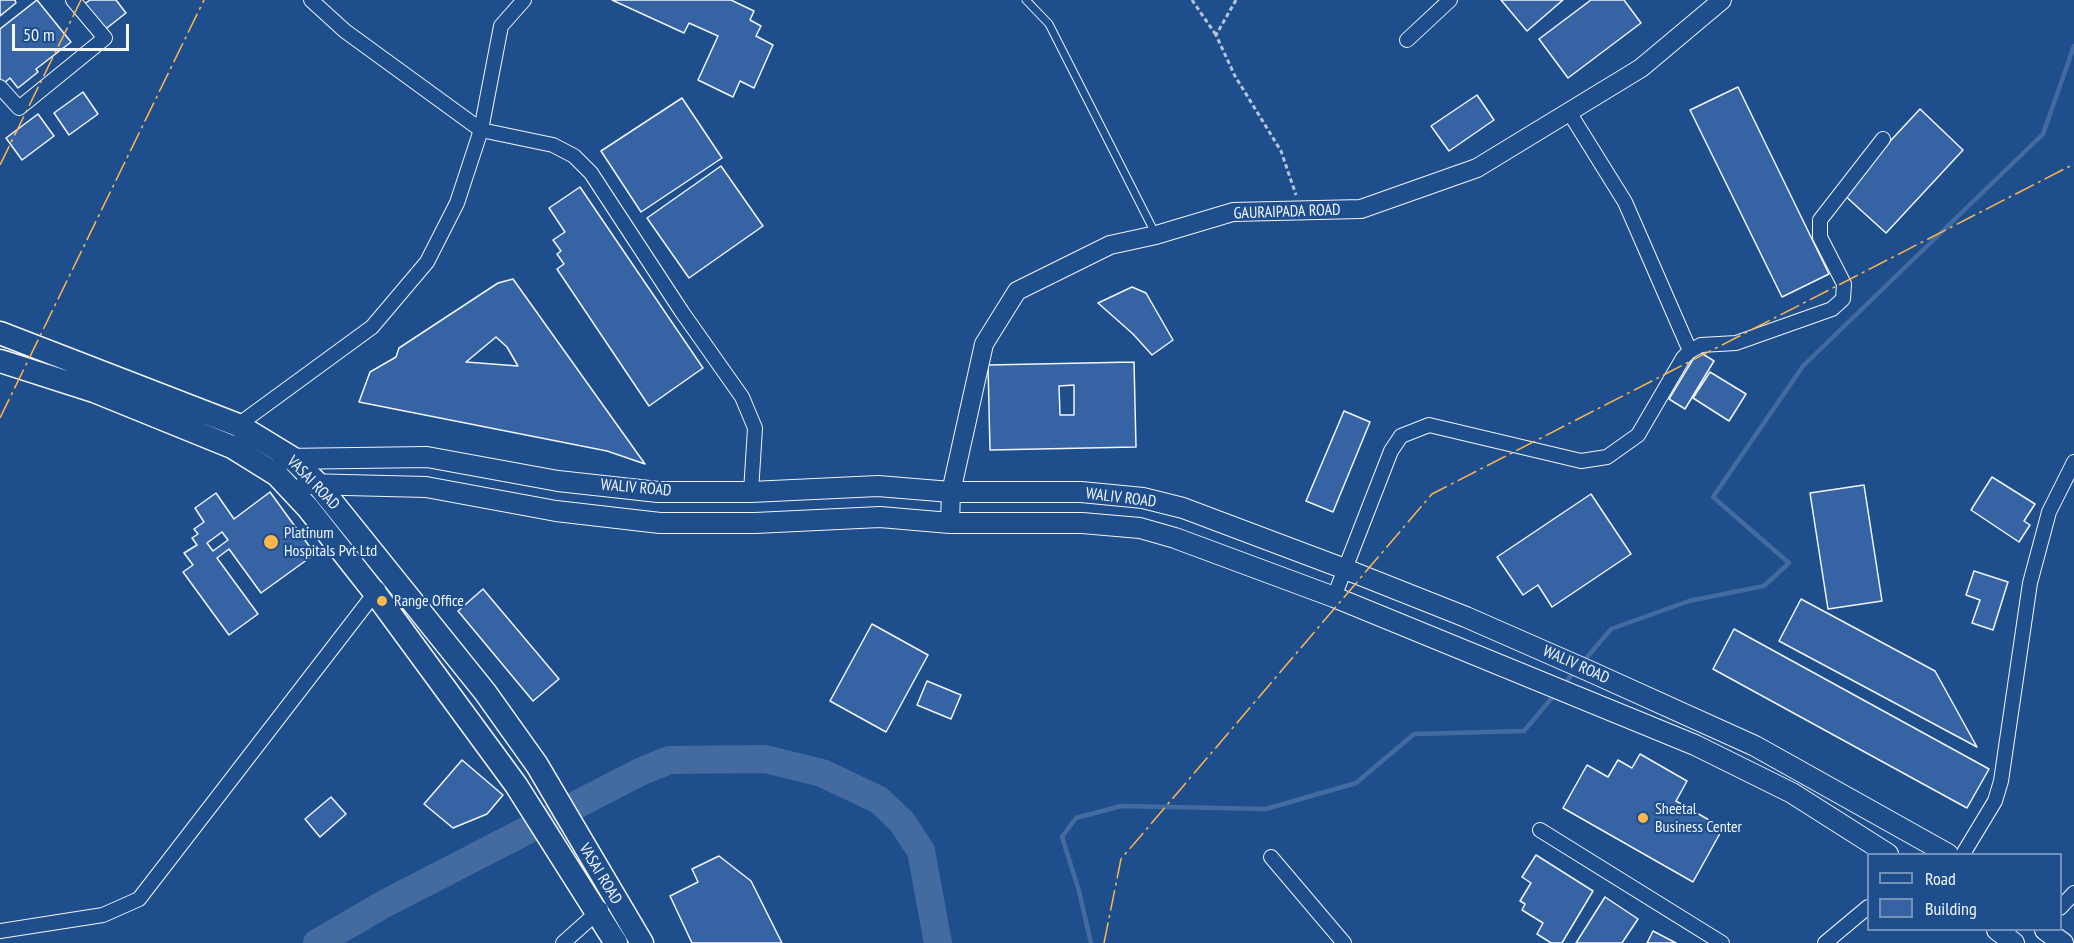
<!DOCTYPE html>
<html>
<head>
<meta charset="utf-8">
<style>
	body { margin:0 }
	#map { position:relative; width:2074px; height:943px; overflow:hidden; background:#1f4e8c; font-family:"PT Sans Narrow",sans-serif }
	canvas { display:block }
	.legend { position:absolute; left:1867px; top:853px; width:195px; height:78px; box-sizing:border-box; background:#1f4e8c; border:2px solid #7391ba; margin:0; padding:8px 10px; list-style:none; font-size:18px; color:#f2f6ff }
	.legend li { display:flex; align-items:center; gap:12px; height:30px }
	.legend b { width:30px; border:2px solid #7391ba }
	.scale { position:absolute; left:12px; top:24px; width:117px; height:27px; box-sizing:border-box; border:3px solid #f2f6ff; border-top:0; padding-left:8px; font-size:18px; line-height:21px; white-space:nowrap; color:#f2f6ff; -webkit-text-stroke:4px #1f4e8c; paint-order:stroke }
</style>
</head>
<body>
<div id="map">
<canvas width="2074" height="943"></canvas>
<ul class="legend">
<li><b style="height:8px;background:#1f4e8c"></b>Road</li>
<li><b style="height:16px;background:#3563a3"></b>Building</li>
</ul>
<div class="scale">50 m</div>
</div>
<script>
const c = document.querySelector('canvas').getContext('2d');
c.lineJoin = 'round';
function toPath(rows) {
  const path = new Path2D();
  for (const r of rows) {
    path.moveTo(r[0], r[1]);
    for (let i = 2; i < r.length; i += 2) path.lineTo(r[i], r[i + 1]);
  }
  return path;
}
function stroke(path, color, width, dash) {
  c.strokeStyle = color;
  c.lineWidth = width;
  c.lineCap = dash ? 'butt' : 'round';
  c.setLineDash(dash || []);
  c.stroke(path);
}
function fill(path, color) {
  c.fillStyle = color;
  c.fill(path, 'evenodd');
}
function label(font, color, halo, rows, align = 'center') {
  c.font = font + ' "PT Sans Narrow",sans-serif';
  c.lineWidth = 4.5;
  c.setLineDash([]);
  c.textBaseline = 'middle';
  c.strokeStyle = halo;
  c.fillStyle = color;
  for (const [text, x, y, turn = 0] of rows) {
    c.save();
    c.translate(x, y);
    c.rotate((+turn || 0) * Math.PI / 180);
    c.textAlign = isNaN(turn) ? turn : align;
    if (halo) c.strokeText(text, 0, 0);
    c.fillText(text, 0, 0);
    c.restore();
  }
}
stroke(toPath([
	[1583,662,1611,629,1689,601,1764,586,1789,563,1713,497,1803,366,2043,134,2074,46],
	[1563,685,1575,671],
	[1091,943,1079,891,1062,837,1076,818,1121,806,1266,809,1356,783,1414,734,1524,731,1556,693]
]), '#446ba0', 4.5);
stroke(toPath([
	[317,943,384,904,640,772,669,760,765,759,822,773,879,800,902,822,921,851,938,943]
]), '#446ba0', 28);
const building = toPath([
	[0,0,15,0,16,3,0,16,0,0],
	[37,0,71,42,36,69,38,72,18,88,10,78,3,84,0,80,0,29,37,0],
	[90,0,116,0,126,13,103,31,83,5,90,0],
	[612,0,731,0,754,11,750,20,761,26,756,36,773,45,754,88,740,81,733,97,698,80,718,36,689,23,684,33,612,0],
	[1501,0,1563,0,1527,31,1501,0],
	[1591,0,1624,0,1641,23,1568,78,1539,39,1591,0],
	[1738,87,1829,274,1782,297,1690,110,1738,87],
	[83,92,98,114,69,135,54,113,83,92],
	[1477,95,1494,120,1449,151,1431,126,1477,95],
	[682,98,722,158,641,212,601,151,682,98],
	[1920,109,1963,150,1886,233,1842,193,1920,109],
	[38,114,54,136,22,160,6,138,38,114],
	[721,166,763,226,689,278,647,218,721,166],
	[580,187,703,368,649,406,557,269,564,264,557,254,561,251,553,240,565,232,549,208,580,187],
	[513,279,645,464,607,451,359,402,370,372,396,357,399,348,498,283,513,279],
	[496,337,507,347,518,366,466,362,496,337],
	[1132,287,1146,293,1173,340,1152,355,1133,334,1098,303,1132,287],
	[1698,351,1714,361,1685,409,1669,399,1698,351],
	[1134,362,1136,447,990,450,988,365,1134,362],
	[1074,385,1074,415,1060,415,1059,386,1074,385],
	[1710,372,1746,394,1729,421,1693,398,1710,372],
	[1344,411,1370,422,1333,512,1306,501,1344,411],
	[1992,477,2035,504,2024,521,2030,525,2019,542,1971,510,1992,477],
	[1864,485,1882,601,1828,609,1810,493,1864,485],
	[270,492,315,554,261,593,229,549,217,558,258,614,229,635,183,572,193,565,184,553,197,545,192,538,198,534,194,529,204,522,195,508,216,493,234,519,270,492],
	[222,532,228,540,213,551,207,543,222,532],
	[1591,494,1631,554,1552,607,1538,585,1523,595,1497,557,1591,494],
	[1974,571,2008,582,1993,630,1972,623,1980,600,1966,595,1974,571],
	[483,589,559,679,533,701,458,611,483,589],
	[1801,599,1935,671,1977,747,1779,641,1801,599],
	[872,624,928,655,886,732,830,701,872,624],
	[1734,629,1989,769,1967,808,1713,669,1734,629],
	[927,681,961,695,951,719,917,705,927,681],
	[1640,754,1687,781,1676,801,1723,828,1693,882,1563,808,1587,765,1608,777,1618,760,1632,768,1640,754],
	[462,760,503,795,487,814,453,828,424,804,462,760],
	[331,797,346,814,320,837,305,819,331,797],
	[1536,855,1593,891,1562,943,1551,943,1537,934,1543,923,1522,910,1525,904,1520,901,1531,883,1522,877,1536,855],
	[719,856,751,881,782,943,692,943,670,896,698,882,692,869,719,856],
	[1605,897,1638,919,1622,943,1576,943,1605,897],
	[1653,931,1676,943,1647,943,1653,931]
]);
fill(building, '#3563a3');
stroke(building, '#f2f6ff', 1.5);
const service = toPath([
	[1026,0,1049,24,1155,233]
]);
const minor = toPath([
	[311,0,345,31,481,130,553,145,574,156,591,173,682,312,742,397,755,428,751,492],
	[1407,40,1450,0],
	[0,87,19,108,105,38,73,0],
	[1569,112,1625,202,1690,351],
	[238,425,372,327,427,262,457,203,481,130,501,26,524,0],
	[1334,597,1391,451,1401,436,1429,425,1581,461,1607,457,1638,435,1683,358,1690,351,1701,345,1736,343,1832,309,1843,299,1844,284,1820,237,1820,220,1883,139],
	[1540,830,1722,943],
	[1963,854,1995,801,2001,781,2030,583,2049,512,2074,462],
	[1271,857,1344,943],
	[2060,908,2074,893],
	[0,931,103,915,139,899,378,589],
	[563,943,601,909],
	[1825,943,1868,907]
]);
const tertiary = toPath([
	[950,523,951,492,984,344,1017,291,1110,245,1156,235,1233,212,1361,209,1477,168,1641,68,1722,0]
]);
const secondary = toPath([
	[283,459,427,457,558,481,658,492,751,492,878,486,951,492,1081,492,1143,498,1183,508,1345,569,1466,617,1589,671,1755,746,1948,854],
	[306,484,426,487,556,511,660,523,755,523,880,517,950,523,1082,523,1140,528,1175,538,1334,597,1695,745,1792,793,1888,854],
	[1997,930,2014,943],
	[2045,930,2063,943]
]);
const primary = toPath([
	[0,333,238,425,292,458,316,482,485,692,537,765,642,943],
	[0,361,94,391,232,447,277,475,308,508,375,593,516,785,616,943]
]);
stroke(service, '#f2f6ff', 9);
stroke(minor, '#f2f6ff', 16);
stroke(tertiary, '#f2f6ff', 20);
stroke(secondary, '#f2f6ff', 22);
stroke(primary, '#f2f6ff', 25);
stroke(toPath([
	[1192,0,1216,35],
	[1236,0,1216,35,1235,76,1281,151,1296,195]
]), '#b3c4dc', 3, [4.5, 3]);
stroke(service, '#1f4e8c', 7);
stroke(minor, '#1f4e8c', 14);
stroke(tertiary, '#1f4e8c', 18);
stroke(secondary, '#1f4e8c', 20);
stroke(primary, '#1f4e8c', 22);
stroke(toPath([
	[0,165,81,0],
	[0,418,204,0],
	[1104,943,1121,859,1432,494,2074,164]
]), '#ffb74d', 1.5, [21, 4.5, 3, 4.5]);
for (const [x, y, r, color] of [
	[271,542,8,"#ffb74d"],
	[382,601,6,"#ffb74d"],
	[1643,818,6,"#ffb74d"]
]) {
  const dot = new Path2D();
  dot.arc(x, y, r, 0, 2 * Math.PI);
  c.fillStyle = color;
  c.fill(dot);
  stroke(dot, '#1f4e8c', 2);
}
label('16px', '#f2f6ff', '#1f4e8c', [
	["GAURAIPADA ROAD",1287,212,-2],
	["VASAI ROAD",313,483,46],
	["WALIV ROAD",636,488,5],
	["WALIV ROAD",1121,498,7],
	["WALIV ROAD",1576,665,24],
	["VASAI ROAD",600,874,59]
]);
label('16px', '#f2f6ff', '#1f4e8c', [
	["Platinum",284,533],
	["Hospitals Pvt Ltd",284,551],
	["Range Office",394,601],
	["Sheetal",1655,809],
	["Business Center",1655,827]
], 'left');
</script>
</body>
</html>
